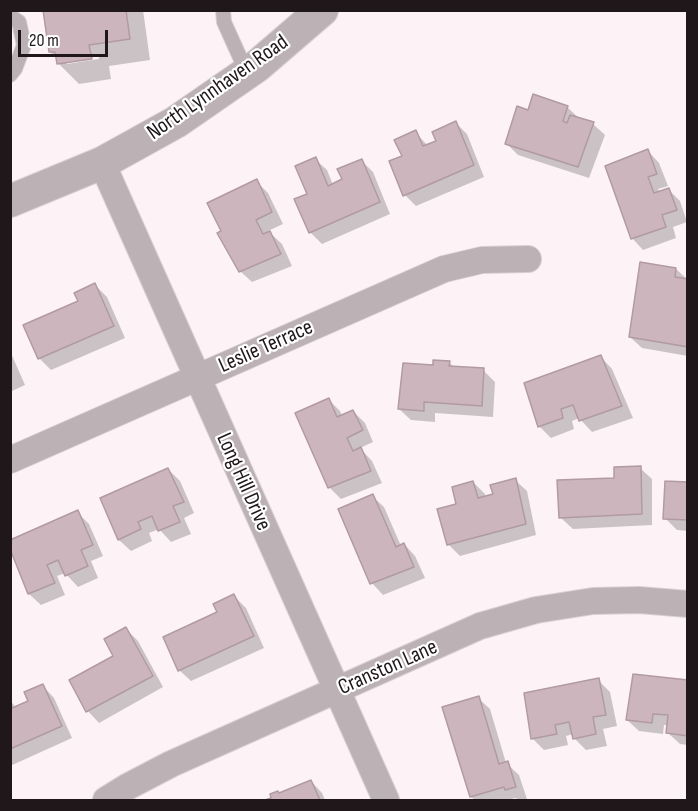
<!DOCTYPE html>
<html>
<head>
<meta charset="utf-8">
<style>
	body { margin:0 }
	#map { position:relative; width:698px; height:811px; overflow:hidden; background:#fdf3f6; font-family:"Sofia Sans Condensed",sans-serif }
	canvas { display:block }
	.frame { position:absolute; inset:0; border:12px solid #1f171a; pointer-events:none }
	.scale { position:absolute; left:18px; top:30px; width:90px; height:27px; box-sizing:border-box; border:3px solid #1f171a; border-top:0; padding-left:8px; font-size:18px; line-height:21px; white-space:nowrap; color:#1f171a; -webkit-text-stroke:4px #fff; paint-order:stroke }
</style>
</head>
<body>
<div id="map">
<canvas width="698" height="811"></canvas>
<div class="frame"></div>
<div class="scale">20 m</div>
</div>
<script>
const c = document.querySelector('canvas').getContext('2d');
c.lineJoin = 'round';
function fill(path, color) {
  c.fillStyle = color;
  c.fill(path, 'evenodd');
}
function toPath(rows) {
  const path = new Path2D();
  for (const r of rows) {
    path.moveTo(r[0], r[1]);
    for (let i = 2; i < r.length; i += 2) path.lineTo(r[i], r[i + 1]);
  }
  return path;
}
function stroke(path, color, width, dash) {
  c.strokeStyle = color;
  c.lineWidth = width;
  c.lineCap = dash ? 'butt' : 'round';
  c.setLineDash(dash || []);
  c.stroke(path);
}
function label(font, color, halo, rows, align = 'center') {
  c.font = font + ' "Sofia Sans Condensed",sans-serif';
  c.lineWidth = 4.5;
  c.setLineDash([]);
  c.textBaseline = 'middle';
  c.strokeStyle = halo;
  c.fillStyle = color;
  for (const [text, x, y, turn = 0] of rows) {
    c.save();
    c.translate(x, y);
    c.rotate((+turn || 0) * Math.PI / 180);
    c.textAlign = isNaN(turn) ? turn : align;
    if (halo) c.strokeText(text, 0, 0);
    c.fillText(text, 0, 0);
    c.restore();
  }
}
fill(toPath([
	[44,10,143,10,150,60,109,66,111,79,79,84,58,63,57,59,50,52],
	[99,56,99,59,67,64,67,61],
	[567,107,580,119,593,124,605,135,589,178,518,155,506,143,529,112],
	[456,123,467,134,484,177,416,206,405,195,404,157,415,132,428,146,438,142],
	[648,151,659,163,668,186,658,189,660,193,669,190,680,201,687,222,673,227,676,238,643,250,632,238],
	[315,159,327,170,333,185,344,180,361,160,373,172,390,214,322,244,310,232,309,194],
	[256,181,268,193,283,224,268,231,282,244,292,266,252,282,240,271,223,232],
	[676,269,688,280,688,356,642,348,630,337],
	[95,285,107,297,125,338,51,370,40,359,25,326,80,302],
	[10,351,25,385,10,392],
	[601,357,612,369,633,418,592,432,579,418,572,421,574,429,551,438,539,426],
	[449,362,455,368,483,370,495,382,493,417,435,413,435,422,411,420,399,409,434,367],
	[329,400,340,411,342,416,353,411,365,423,373,442,360,448,372,461,382,483,341,499,329,487],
	[640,468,652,479,652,525,573,529,561,518,616,479],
	[168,469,180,481,194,513,184,518,191,534,171,542,159,529,149,533,152,541,131,551,119,540,102,499],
	[515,480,527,491,536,535,460,556,448,544,458,505,473,482,485,494,486,498,495,495],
	[688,484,688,531,677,530,665,518],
	[372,496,384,507,401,546,404,544,415,556,425,578,383,595,372,583,340,510],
	[77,512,89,524,103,556,91,561,98,578,78,587,65,573,57,576,65,595,41,605,29,594,10,545],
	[234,596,246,608,264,648,191,681,179,670,219,613],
	[126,629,138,641,163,687,99,723,88,711,71,681,115,656],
	[598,680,610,692,617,726,603,729,607,746,586,750,574,738,573,734,566,736,568,745,544,750,532,738],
	[688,681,688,745,680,744,668,733,669,725,664,725,663,734,639,731,627,720],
	[43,686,54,698,72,738,10,766,10,700,16,708,30,702],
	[478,698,490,709,506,763,519,775,527,799,520,800,515,798,508,800,475,800,471,797,444,708],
	[311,781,322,793,325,800,268,800]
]), '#0003');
const building = toPath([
	[43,10,126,10,130,39,89,45,92,59,57,64,55,52,49,52,43,10],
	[533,94,568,106,563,121,567,123,570,115,594,122,578,167,505,144,517,106,528,110,533,94],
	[456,121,474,165,403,196,389,161,402,156,394,140,416,130,423,146,436,141,432,132,456,121],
	[648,149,657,174,648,177,654,193,669,188,677,210,662,215,666,227,631,239,605,166,648,149],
	[316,157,328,186,342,179,337,169,362,159,380,202,309,233,294,199,307,194,295,166,316,157],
	[257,179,272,212,256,220,263,234,270,231,281,254,239,272,217,233,221,231,207,203,257,179],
	[640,262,676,268,675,277,688,279,688,347,629,337,640,262],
	[95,283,114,326,38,359,23,325,78,301,74,293,95,283],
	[601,355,622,406,579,421,573,405,561,409,563,418,538,427,524,383,601,355],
	[433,360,450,361,449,366,484,368,482,406,424,402,424,411,398,409,403,363,433,365,433,360],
	[329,398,337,417,353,410,363,430,347,438,353,451,361,447,371,471,328,488,295,413,329,398],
	[641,466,642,514,559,518,557,480,614,478,614,467,641,466],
	[168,468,184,502,173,506,180,522,158,531,152,516,138,522,141,529,118,540,100,498,168,468],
	[516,478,526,524,447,545,437,509,456,504,452,487,473,481,478,498,493,494,490,485,516,478],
	[665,481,688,482,688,520,663,519,665,481],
	[373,494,396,547,404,543,414,567,370,584,338,509,373,494],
	[78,510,93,545,81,550,88,566,65,576,58,560,47,565,55,583,28,594,10,549,10,540,78,510],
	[234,594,254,636,178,671,163,637,217,612,213,604,234,594],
	[126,627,153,676,86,712,69,680,113,656,104,639,126,627],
	[633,674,688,680,688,736,666,733,668,715,653,714,652,723,626,720,633,674],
	[599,678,606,715,593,717,596,734,573,739,569,722,555,725,557,734,531,739,524,693,599,678],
	[43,684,62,726,10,749,10,706,12,708,28,701,24,692,43,684],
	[479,696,499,764,508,761,516,787,505,790,504,787,470,797,442,707,479,696],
	[311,780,320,800,265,800,271,798,270,794,278,791,279,793,311,780]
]);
fill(building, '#cdb5bd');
stroke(building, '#b19aa2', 1.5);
const service = toPath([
	[223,10,224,22,247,73],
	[10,16,19,22,24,45,15,69,10,75]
]);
const minor = toPath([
	[102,163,386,800],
	[10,460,444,269,482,260,528,259],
	[106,800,127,787,171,764,480,626,536,610,593,601,639,600,688,604]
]);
const tertiary = toPath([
	[10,201,102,163,176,122,257,66,322,10]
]);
stroke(service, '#d9d0d3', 16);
stroke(minor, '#d9d0d3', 28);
stroke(tertiary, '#d9d0d3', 34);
stroke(service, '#bcb1b4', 14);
stroke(minor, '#bcb1b4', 26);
stroke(tertiary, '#bcb1b4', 32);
label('22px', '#1f171a', '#fff', [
	["North Lynnhaven Road",218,88,-35],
	["Leslie Terrace",266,347,-24],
	["Long Hill Drive",243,482,66],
	["Cranston Lane",388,668,-24]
]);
</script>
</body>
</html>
